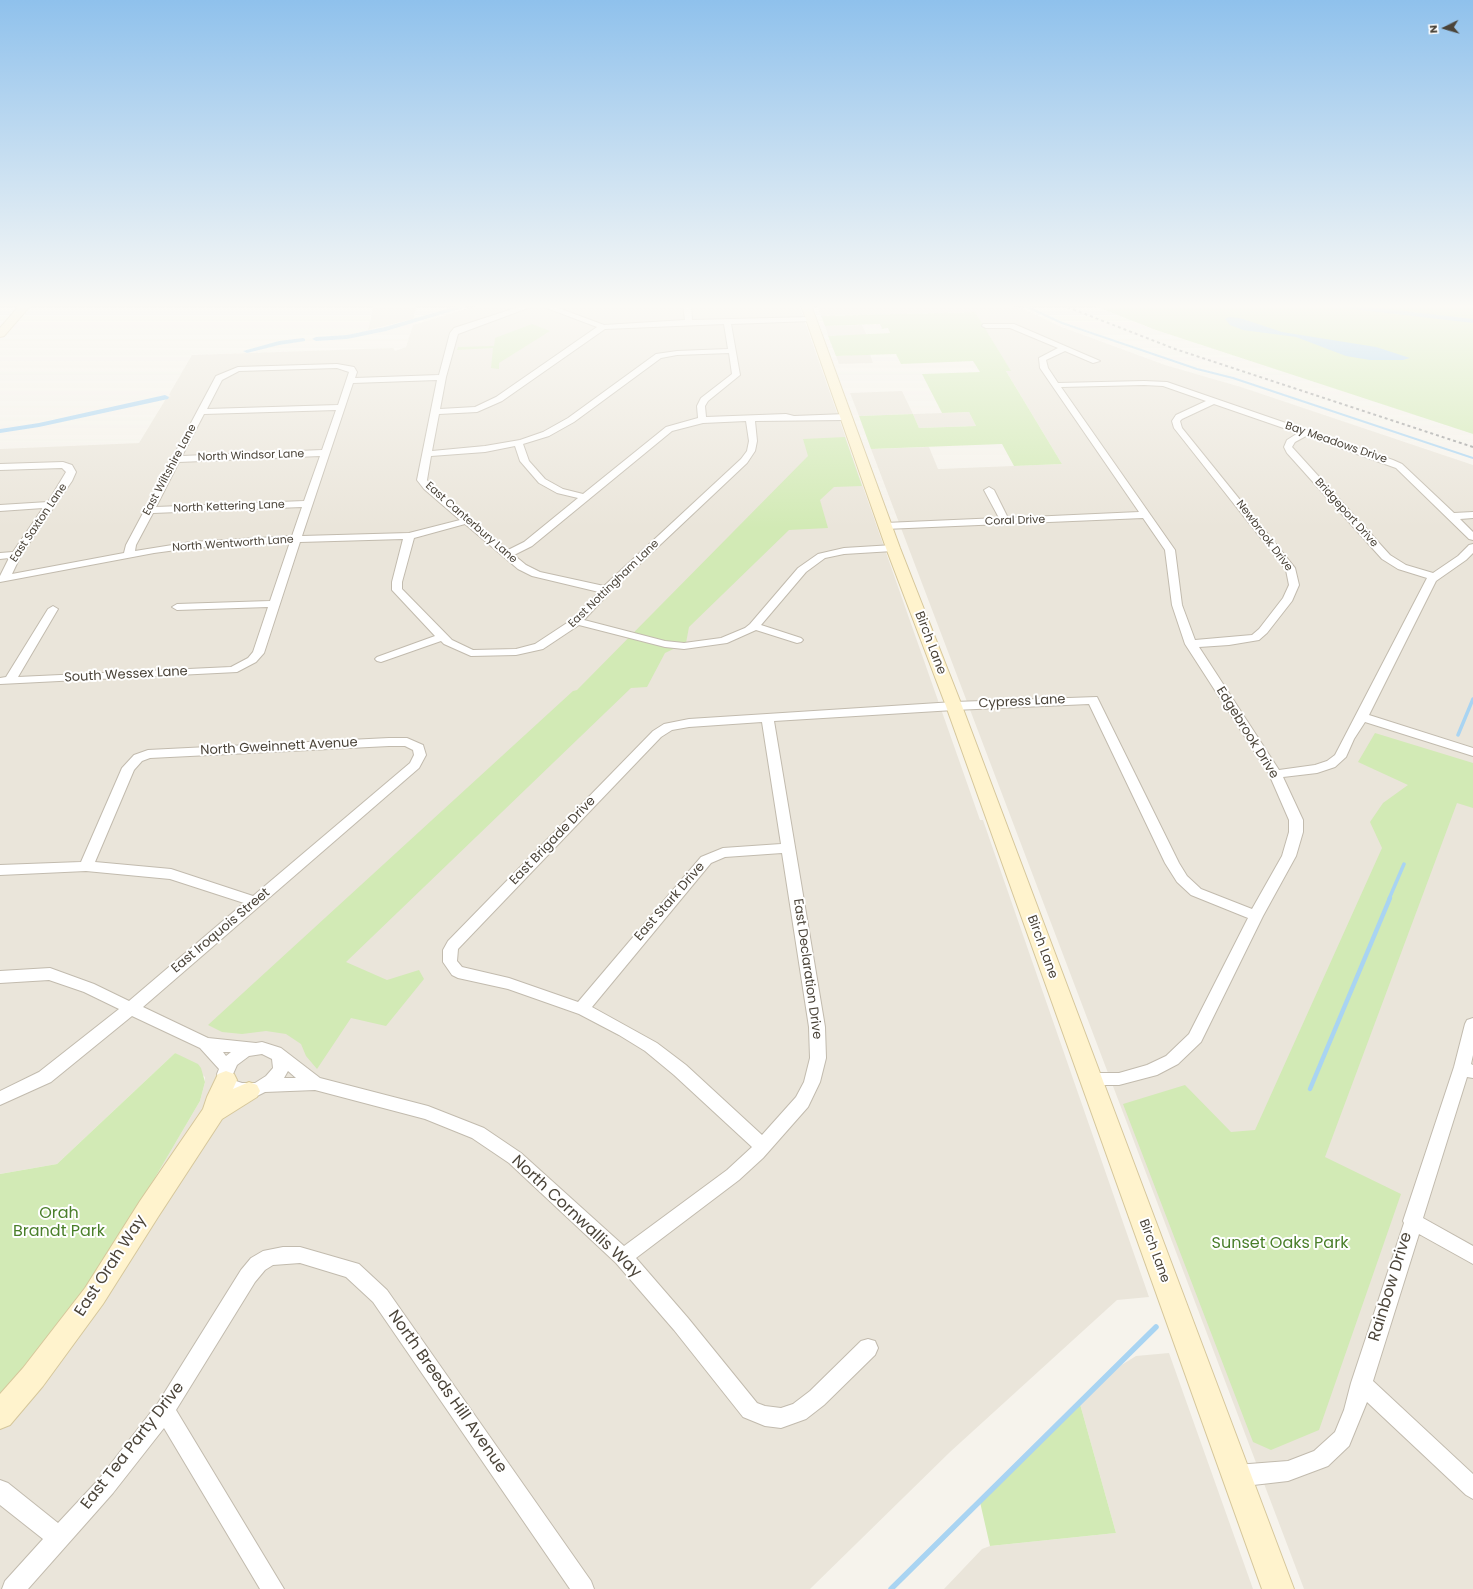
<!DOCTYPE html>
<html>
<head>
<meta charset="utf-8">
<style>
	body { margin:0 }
	#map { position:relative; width:1473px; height:1589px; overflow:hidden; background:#f6f3ec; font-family:Poppins,sans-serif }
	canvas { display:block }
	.north { position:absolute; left:1425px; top:8px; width:40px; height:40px; -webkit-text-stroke:3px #fff; paint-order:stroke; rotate:265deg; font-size:11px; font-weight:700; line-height:16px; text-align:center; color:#4b4439 }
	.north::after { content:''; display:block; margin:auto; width:14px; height:18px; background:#4b4439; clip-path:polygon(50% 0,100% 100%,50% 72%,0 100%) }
</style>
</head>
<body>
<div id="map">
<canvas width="1473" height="1589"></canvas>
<div class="north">N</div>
</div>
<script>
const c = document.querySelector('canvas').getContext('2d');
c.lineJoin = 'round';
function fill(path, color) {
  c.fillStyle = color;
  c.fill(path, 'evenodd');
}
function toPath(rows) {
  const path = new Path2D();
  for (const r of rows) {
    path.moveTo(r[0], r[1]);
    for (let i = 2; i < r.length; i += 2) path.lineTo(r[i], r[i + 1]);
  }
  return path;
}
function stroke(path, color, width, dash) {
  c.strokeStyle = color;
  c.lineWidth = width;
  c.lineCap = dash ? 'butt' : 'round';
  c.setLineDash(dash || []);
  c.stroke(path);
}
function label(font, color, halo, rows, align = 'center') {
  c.font = font + ' Poppins,sans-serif';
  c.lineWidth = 4;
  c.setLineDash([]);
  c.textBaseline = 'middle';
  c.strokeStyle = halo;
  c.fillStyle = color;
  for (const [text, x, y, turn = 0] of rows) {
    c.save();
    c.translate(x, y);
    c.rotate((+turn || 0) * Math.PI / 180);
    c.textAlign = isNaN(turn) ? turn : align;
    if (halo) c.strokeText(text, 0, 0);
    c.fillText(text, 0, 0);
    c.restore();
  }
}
fill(toPath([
	[374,305,417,305,413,319,368,330],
	[479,305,799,305,980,820,983,820,992,846,1149,1297,1117,1300,950,1452,810,1589,0,1589,0,1395,115,1246,200,1101,205,1082,205,1077,175,1053,57,1164,0,1174,0,449,139,443,167,397,171,396,169,395,171,391,192,355,393,348,395,351,406,347,413,325],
	[817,305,1009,305,1023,309,1062,327,1165,365,1241,387,1473,465,1473,1589,1304,1589,871,449,929,447,938,469,1062,464,1006,371,1010,371,975,312,821,316],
	[862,325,867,335,828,336,825,326],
	[870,354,873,363,839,364,836,356],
	[902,391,913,414,969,412,976,426,919,428,913,414,859,416,850,393],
	[1169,1353,1253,1589,944,1589,982,1549,990,1546,1116,1533,1080,1404,1115,1369,1136,1356]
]), '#eae5da');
fill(toPath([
	[1092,305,1473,305,1473,434,1156,330],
	[975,312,1011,371,1006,371,1062,464,1014,466,1002,444,871,449,859,416,913,414,919,428,976,426,969,412,942,413,922,374,980,372,973,361,901,364,896,354,836,356,828,336,890,333,888,328,882,329,880,324,825,326,821,316],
	[532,324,550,331,499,363,499,369,491,368,493,348,457,350,458,347,494,346,495,338],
	[845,437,862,486,834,487,820,500,828,528,789,530,689,627,686,643,665,653,647,687,631,688,346,962,387,980,419,970,424,979,386,1026,351,1018,317,1069,306,1056,301,1044,286,1034,266,1031,242,1034,222,1032,208,1025,573,691,577,690,808,456,803,439],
	[1375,733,1473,763,1473,808,1457,803,1325,1157,1401,1194,1319,1430,1271,1450,1253,1442,1123,1104,1185,1085,1231,1132,1255,1130,1382,848,1370,822,1383,803,1408,785,1358,762],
	[175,1053,198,1064,201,1068,205,1082,200,1101,115,1246,84,1293,40,1349,0,1395,0,1174,57,1164],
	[1080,1404,1116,1533,990,1546,980,1502]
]), '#d2eab5');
fill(toPath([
	[1229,317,1240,318,1282,332,1376,347,1410,358,1403,360,1370,360,1346,356,1296,337,1243,330,1230,325,1225,319]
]), '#a9d4f2');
stroke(toPath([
	[1023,305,1062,323,1197,369,1233,378,1473,458]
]), '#a9d4f2', 2);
stroke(toPath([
	[1458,735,1473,699],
	[1389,899,1404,864]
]), '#a9d4f2', 3.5);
stroke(toPath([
	[1310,1089,1390,898]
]), '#a9d4f2', 4.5);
stroke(toPath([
	[891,1589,1156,1327]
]), '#a9d4f2', 5.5);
fill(toPath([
	[461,305,472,305,386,331,347,339,316,341,312,339,316,337,347,335,385,327,461,305],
	[1332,305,1353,305,1473,319,1473,323,1335,307,1332,305],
	[303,338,305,339,305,341,279,345,247,353,243,351,279,341,303,338],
	[165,395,169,397,168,399,39,427,0,433,0,429,39,423,165,395]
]), '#a9d4f2');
const street = toPath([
	[525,305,536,305,458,334,446,377,440,409,475,407,496,397,597,327,539,305,550,305,604,325,685,320,683,305,691,305,692,320,811,317,815,319,811,321,731,324,740,375,708,401,705,406,706,417,786,414,794,416,846,414,850,417,846,420,755,421,757,441,755,451,747,463,610,592,584,620,665,641,684,643,721,638,745,628,750,624,798,568,818,554,844,548,893,545,898,548,893,551,844,554,825,558,806,572,761,625,801,638,803,640,801,642,797,643,756,630,727,643,684,649,665,647,579,625,543,649,516,655,471,656,444,644,441,641,381,662,377,661,375,659,377,657,435,636,392,590,392,582,403,539,300,542,264,653,256,662,237,672,0,684,0,678,6,677,48,609,53,606,58,609,18,677,231,667,248,658,253,652,268,607,177,610,172,607,177,604,270,601,290,542,191,548,154,553,0,582,0,576,9,558,0,559,0,553,13,552,43,508,0,511,0,505,48,502,66,472,62,468,0,470,0,464,63,462,72,465,76,472,72,481,21,555,12,574,124,553,126,545,216,376,238,367,337,364,354,367,357,372,355,378,439,375,450,333,454,328,525,305],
	[724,324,728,349,677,351,656,354,568,418,543,432,520,440,485,446,432,451,439,414,477,412,502,401,605,329,724,324],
	[729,353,732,374,701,398,697,406,698,418,666,427,583,494,563,489,545,479,529,461,523,444,549,436,574,422,661,358,677,355,729,353],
	[337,368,349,372,338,405,207,409,222,380,239,371,337,368],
	[437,380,417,480,424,489,460,520,409,533,302,536,353,383,437,380],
	[336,410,322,450,182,456,204,414,336,410],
	[746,421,749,441,747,451,741,459,604,586,540,572,526,565,514,555,532,546,672,431,703,423,746,421],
	[515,446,520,461,539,483,557,493,578,498,524,542,508,550,430,485,427,480,431,456,485,452,515,446],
	[320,456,304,501,156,507,179,462,320,456],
	[302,507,292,536,191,542,135,551,136,545,153,513,302,507],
	[465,524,518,569,532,576,599,592,573,619,535,644,516,649,473,650,452,640,402,589,402,582,414,538,465,524],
	[983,324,1014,324,1100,361,1093,363,1065,351,1048,359,1046,360,1048,368,1058,383,1144,381,1167,382,1393,460,1402,464,1454,513,1473,512,1473,518,1460,519,1473,532,1473,540,1469,539,1396,468,1306,436,1295,442,1292,447,1390,555,1406,565,1433,573,1458,556,1469,545,1473,544,1473,553,1466,560,1436,581,1369,715,1473,748,1473,756,1365,722,1354,739,1346,757,1335,767,1317,773,1283,777,1303,820,1303,832,1296,856,1263,916,1201,1042,1178,1064,1157,1075,1119,1085,1091,1085,1085,1084,1083,1079,1085,1074,1091,1073,1119,1073,1147,1065,1166,1056,1189,1034,1248,918,1191,895,1177,882,1165,863,1089,704,954,710,774,721,825,1027,826,1058,820,1082,808,1107,763,1158,739,1180,636,1258,688,1318,757,1403,765,1406,781,1408,793,1404,810,1391,861,1341,868,1339,875,1341,878,1348,875,1355,824,1405,806,1419,781,1428,765,1426,743,1417,674,1330,616,1263,509,1163,472,1138,425,1119,315,1090,265,1092,257,1096,241,1097,235,1095,223,1090,217,1074,219,1069,200,1048,132,1016,51,1082,0,1105,0,1091,39,1072,119,1009,84,992,49,980,0,983,0,971,50,968,94,984,129,1001,244,903,170,879,86,871,0,875,0,865,81,862,122,768,134,755,148,750,389,738,407,738,423,745,426,755,419,768,143,1007,208,1038,256,1043,262,1042,281,1048,320,1078,428,1106,484,1128,521,1153,624,1246,727,1170,752,1147,674,1075,645,1051,619,1035,579,1014,508,989,458,978,452,975,443,962,443,950,448,941,653,731,664,724,689,719,954,702,1097,697,1179,863,1187,876,1201,889,1252,909,1282,856,1289,832,1289,820,1269,774,1185,644,1172,605,1165,550,1143,518,885,529,880,526,885,523,999,518,984,490,989,487,994,490,1008,518,1139,512,1040,368,1039,358,1058,348,1010,328,986,328,982,326,983,324],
	[1144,385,1163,386,1206,401,1176,415,1172,421,1174,428,1286,570,1289,585,1283,598,1259,629,1252,635,1195,640,1182,605,1175,550,1061,387,1144,385],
	[1214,404,1298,433,1287,440,1284,447,1287,453,1382,559,1398,569,1427,578,1335,755,1327,761,1315,765,1279,770,1199,647,1229,645,1259,640,1267,633,1292,601,1299,585,1295,568,1182,428,1180,421,1182,419,1214,404],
	[762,722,781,844,723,848,701,857,578,1002,509,978,462,967,457,961,458,949,661,737,672,730,689,727,762,722],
	[389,746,405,746,413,750,414,755,410,763,253,896,171,869,95,862,134,770,142,761,150,758,389,746],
	[782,853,809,1027,810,1058,804,1082,796,1097,762,1135,686,1065,657,1043,592,1007,711,863,725,857,782,853],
	[223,1052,231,1052,226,1056,223,1052],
	[262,1054,272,1059,273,1068,266,1076,255,1083,242,1083,236,1081,233,1074,237,1065,249,1056,262,1054],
	[288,1071,296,1078,284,1078,288,1071],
	[1473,1018,1473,1055,1471,1064,1473,1065,1473,1078,1467,1077,1423,1218,1473,1246,1473,1264,1419,1234,1373,1381,1473,1474,1473,1499,1466,1495,1367,1402,1349,1446,1328,1466,1288,1481,1236,1487,1229,1483,1225,1476,1229,1469,1236,1465,1288,1461,1314,1451,1335,1432,1344,1410,1351,1383,1404,1223,1403,1221,1454,1067,1465,1024,1467,1020,1473,1018],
	[283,1247,300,1247,359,1264,387,1290,591,1581,594,1589,570,1589,373,1302,346,1277,300,1263,273,1265,265,1270,255,1282,176,1410,284,1589,260,1589,164,1428,113,1493,28,1589,2,1589,5,1581,43,1539,0,1505,0,1480,8,1483,58,1523,99,1479,158,1403,241,1270,251,1258,263,1251,283,1247]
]);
const secondary = toPath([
	[20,305,31,305,4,336,0,337,0,328,20,305],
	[801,305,811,305,900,548,962,706,1294,1589,1262,1589,946,706,886,548,801,305],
	[226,1071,234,1074,237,1080,233,1089,249,1082,257,1085,260,1091,257,1097,222,1119,158,1217,103,1304,43,1386,10,1425,0,1429,0,1394,23,1368,85,1288,140,1201,203,1109,207,1097,218,1074,226,1071]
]);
stroke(street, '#c2bbae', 2);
stroke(secondary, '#d6c79b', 2);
fill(street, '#fff');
fill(secondary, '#fff3cd');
stroke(toPath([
	[1062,305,1175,349,1473,447]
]), '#9a9a9a', 2, [3, 3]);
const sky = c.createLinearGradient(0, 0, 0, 528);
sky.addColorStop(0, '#8fc1ec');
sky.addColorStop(0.58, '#fbfaf6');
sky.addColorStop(1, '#fbfaf600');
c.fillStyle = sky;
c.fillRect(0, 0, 1473, 528);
label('11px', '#4b4439', '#fff', [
	["Bay Meadows Drive",1336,443,19],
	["North Windsor Lane",251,456,-2],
	["East Wiltshire Lane",170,470,-62],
	["North Kettering Lane",229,507,-2],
	["Bridgeport Drive",1346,513,48],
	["Coral Drive",1015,521,-2],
	["East Saxton Lane",39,523,-56],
	["East Canterbury Lane",471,523,41],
	["Newbrook Drive",1264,536,53],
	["North Wentworth Lane",233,544,-4],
	["East Nottingham Lane",614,584,-44]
]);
label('13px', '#4b4439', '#fff', [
	["Birch Lane",930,643,69],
	["South Wessex Lane",126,675,-3],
	["Cypress Lane",1022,702,-3],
	["Edgebrook Drive",1247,733,58],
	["North Gweinnett Avenue",279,747,-3],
	["East Brigade Drive",553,841,-46],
	["East Stark Drive",670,902,-49],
	["East Iroquois Street",221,931,-40],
	["Birch Lane",1042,947,70],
	["East Declaration Drive",807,969,82],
	["Birch Lane",1154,1251,70]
]);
label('16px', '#4a7f2a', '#fff', [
	["Orah",59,1214],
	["Brandt Park",59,1232],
	["Sunset Oaks Park",1280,1244]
]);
label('16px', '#4b4439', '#fff', [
	["North Cornwallis Way",576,1217,43],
	["East Orah Way",111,1266,-57],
	["Rainbow Drive",1391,1287,-73],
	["North Breeds Hill Avenue",447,1392,55],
	["East Tea Party Drive",133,1446,-52]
]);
</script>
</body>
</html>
